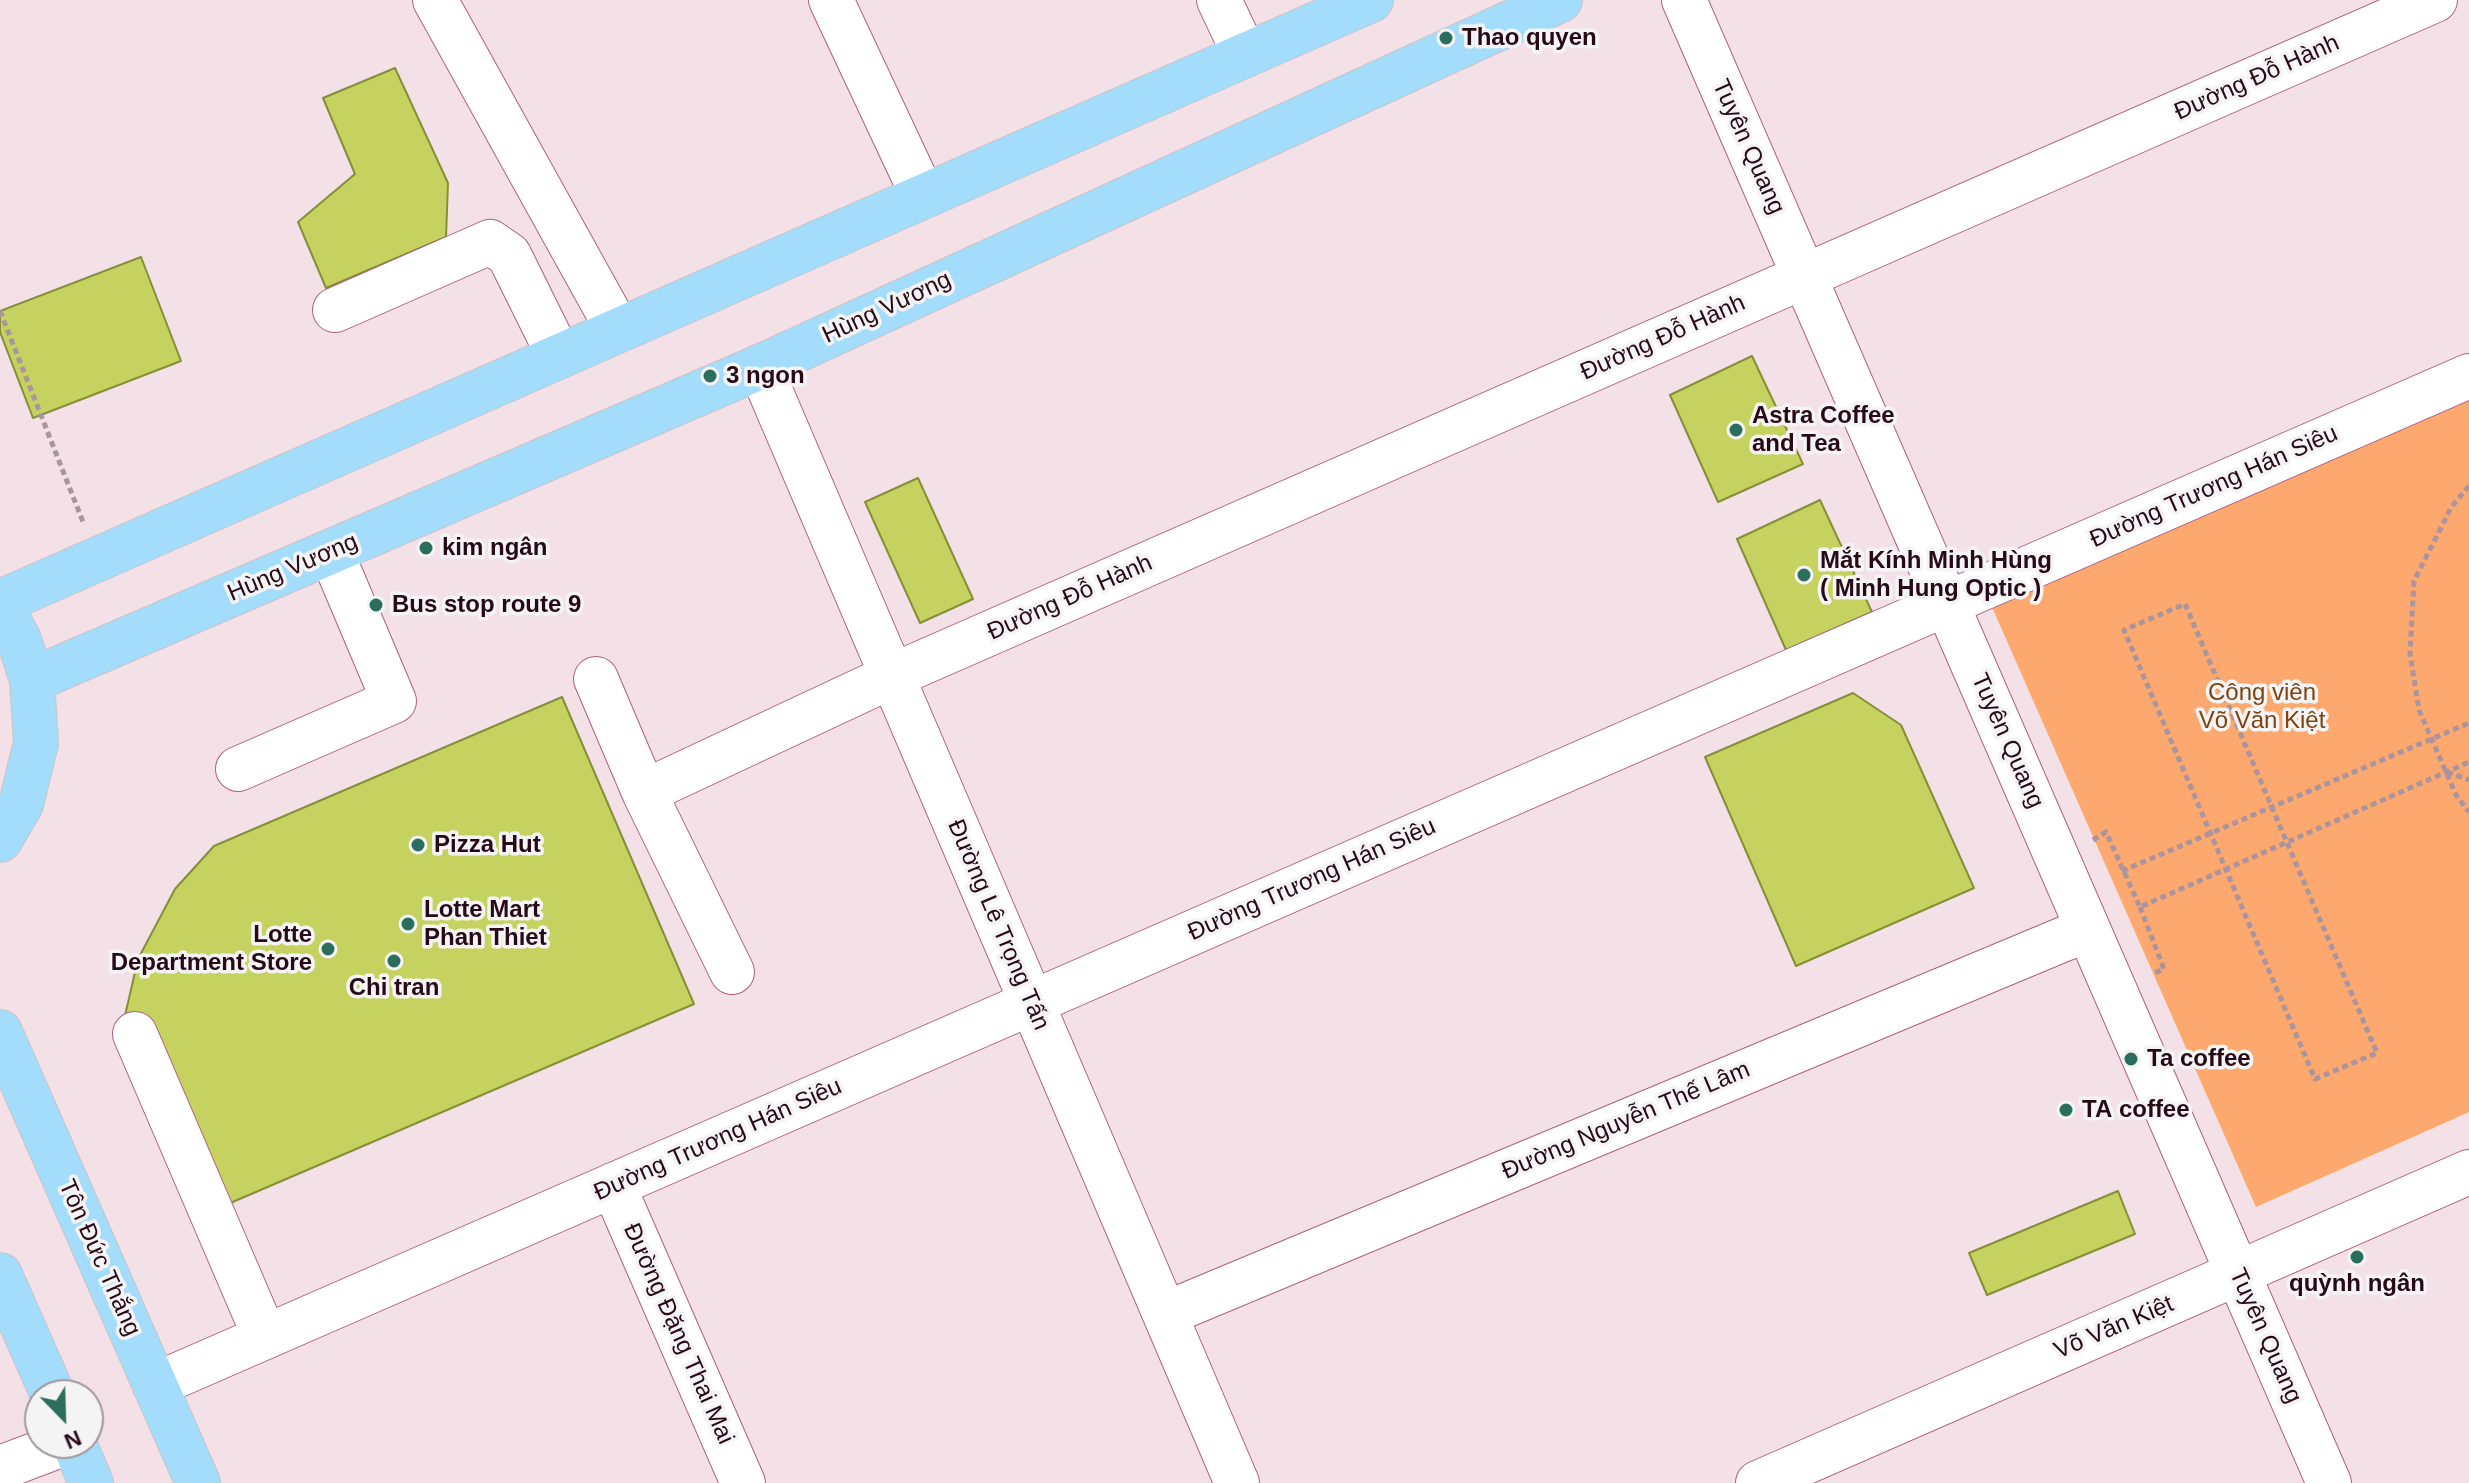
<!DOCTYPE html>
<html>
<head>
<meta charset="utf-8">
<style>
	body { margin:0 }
	#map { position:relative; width:2469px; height:1483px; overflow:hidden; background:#f3e1e7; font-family:Helvetica,sans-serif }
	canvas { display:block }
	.north { position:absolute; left:24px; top:1379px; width:80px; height:80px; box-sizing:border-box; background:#f4f4f4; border:2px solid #a2969c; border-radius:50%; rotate:157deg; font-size:22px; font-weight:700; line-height:32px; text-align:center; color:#270917 }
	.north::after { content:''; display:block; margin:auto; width:28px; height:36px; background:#2c6e5e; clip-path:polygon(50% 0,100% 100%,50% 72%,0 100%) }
</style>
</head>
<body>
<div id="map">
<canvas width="2469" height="1483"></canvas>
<div class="north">N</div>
</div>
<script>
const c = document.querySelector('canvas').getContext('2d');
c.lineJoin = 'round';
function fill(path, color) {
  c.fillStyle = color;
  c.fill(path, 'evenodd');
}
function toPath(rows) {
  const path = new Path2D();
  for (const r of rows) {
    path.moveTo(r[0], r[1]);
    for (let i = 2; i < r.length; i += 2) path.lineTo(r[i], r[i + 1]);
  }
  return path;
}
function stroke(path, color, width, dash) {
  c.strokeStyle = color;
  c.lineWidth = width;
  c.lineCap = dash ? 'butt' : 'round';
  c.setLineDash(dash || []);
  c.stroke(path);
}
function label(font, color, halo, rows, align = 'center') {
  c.font = font + ' Helvetica,sans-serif';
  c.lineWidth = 7;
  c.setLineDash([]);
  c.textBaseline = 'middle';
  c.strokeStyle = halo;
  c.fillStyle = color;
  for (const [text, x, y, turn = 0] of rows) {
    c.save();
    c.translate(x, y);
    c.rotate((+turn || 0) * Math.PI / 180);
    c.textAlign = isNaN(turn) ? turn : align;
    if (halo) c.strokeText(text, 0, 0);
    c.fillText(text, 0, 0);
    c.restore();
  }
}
fill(toPath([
	[2469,389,2469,1112,2256,1207,1988,598]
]), '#fca86e');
const building = toPath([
	[395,68,448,183,446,237,326,288,298,222,355,174,323,98,395,68],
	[141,257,181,361,33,418,0,332,0,311,141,257],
	[1752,356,1803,464,1718,502,1670,395,1752,356],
	[918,478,973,599,920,623,865,502,918,478],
	[1820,500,1872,612,1786,650,1737,539,1820,500],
	[1853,693,1901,725,1974,888,1796,966,1705,757,1853,693],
	[562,697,694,1004,207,1213,124,1020,138,959,175,889,214,846,562,697],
	[2118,1191,2135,1234,1987,1295,1969,1253,2118,1191]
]);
fill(building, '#c6d260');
stroke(building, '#868e39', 2);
const minor = toPath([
	[435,0,618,330],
	[831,0,923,196],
	[1219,0,1245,55],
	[1684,0,2329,1483],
	[335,310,490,242,509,255,559,356],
	[760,367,1237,1483],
	[596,679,644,792,732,972],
	[238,769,394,701,331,552],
	[644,792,892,676,2435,0],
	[135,1034,265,1337],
	[613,1185,743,1483],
	[1165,1314,2088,929],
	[155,1385,2469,376],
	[0,1468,66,1443],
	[1758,1483,2469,1172]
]);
const major = toPath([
	[0,602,1371,0],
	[0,605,19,640,32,680,36,743,21,804,0,840],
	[32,680,760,367,1560,0],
	[0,1032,198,1483],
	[0,1275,53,1395],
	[74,1443,91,1483]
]);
stroke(minor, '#ae5f80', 46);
stroke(major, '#cbc4c7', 46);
stroke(toPath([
	[0,311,83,522],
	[2469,486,2452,506,2414,581,2410,654,2419,710,2456,795,2469,812],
	[2185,604,2377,1053,2315,1079,2124,630,2185,604],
	[2447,772,2469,780],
	[2093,840,2106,832,2140,907,2469,762],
	[2122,871,2469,723],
	[2140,907,2164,969,2152,974]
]), '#aa949d', 5, [6, 4]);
stroke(minor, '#fff', 44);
stroke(major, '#a3ddfb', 44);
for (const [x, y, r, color] of [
	[1446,38,8,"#2c6e5e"],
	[710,376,8,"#2c6e5e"],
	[1736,430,8,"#2c6e5e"],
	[426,548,8,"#2c6e5e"],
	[1804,575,8,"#2c6e5e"],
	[376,605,8,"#2c6e5e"],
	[418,845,8,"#2c6e5e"],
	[408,924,8,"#2c6e5e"],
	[328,949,8,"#2c6e5e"],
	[394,961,8,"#2c6e5e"],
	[2131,1059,8,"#2c6e5e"],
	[2066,1110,8,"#2c6e5e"],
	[2357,1257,8,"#2c6e5e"]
]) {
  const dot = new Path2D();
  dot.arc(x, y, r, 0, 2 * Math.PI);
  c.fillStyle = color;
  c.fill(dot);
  stroke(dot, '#f4f4f4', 3);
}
label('bold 24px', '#270917', '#f4f4f4', [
	["Thao quyen",1462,38],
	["3 ngon",726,376],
	["Astra Coffee",1752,416],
	["and Tea",1752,444],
	["kim ngân",442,548],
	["Mắt Kính Minh Hùng",1820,561],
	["( Minh Hung Optic )",1820,589],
	["Bus stop route 9",392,605],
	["Pizza Hut",434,845],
	["Lotte Mart",424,910],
	["Phan Thiet",424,938],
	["Lotte",312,935,"right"],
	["Department Store",312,963,"right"],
	["Chi tran",394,988,"center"],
	["Ta coffee",2147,1059],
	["TA coffee",2082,1110],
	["quỳnh ngân",2357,1284,"center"]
], 'left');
label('24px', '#270917', '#f4f4f4', [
	["Đường Đỗ Hành",2257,78,-24],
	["Tuyên Quang",1748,147,66],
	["Hùng Vương",887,308,-25],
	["Đường Đỗ Hành",1663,338,-24],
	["Đường Trương Hán Siêu",2214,487,-24],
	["Hùng Vương",293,568,-23],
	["Đường Đỗ Hành",1070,598,-24],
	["Tuyên Quang",2007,741,66],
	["Đường Trương Hán Siêu",1312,880,-24],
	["Đường Lê Trọng Tấn",998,925,67],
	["Đường Nguyễn Thế Lâm",1626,1121,-23],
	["Đường Trương Hán Siêu",718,1140,-24],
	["Tôn Đức Thắng",99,1258,66],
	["Võ Văn Kiệt",2114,1328,-23],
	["Đường Đặng Thai Mai",678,1334,66],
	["Tuyên Quang",2265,1336,66]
]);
label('24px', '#7f4311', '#f4f4f4', [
	["Công viên",2262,693],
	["Võ Văn Kiệt",2262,721]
]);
</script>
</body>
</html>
